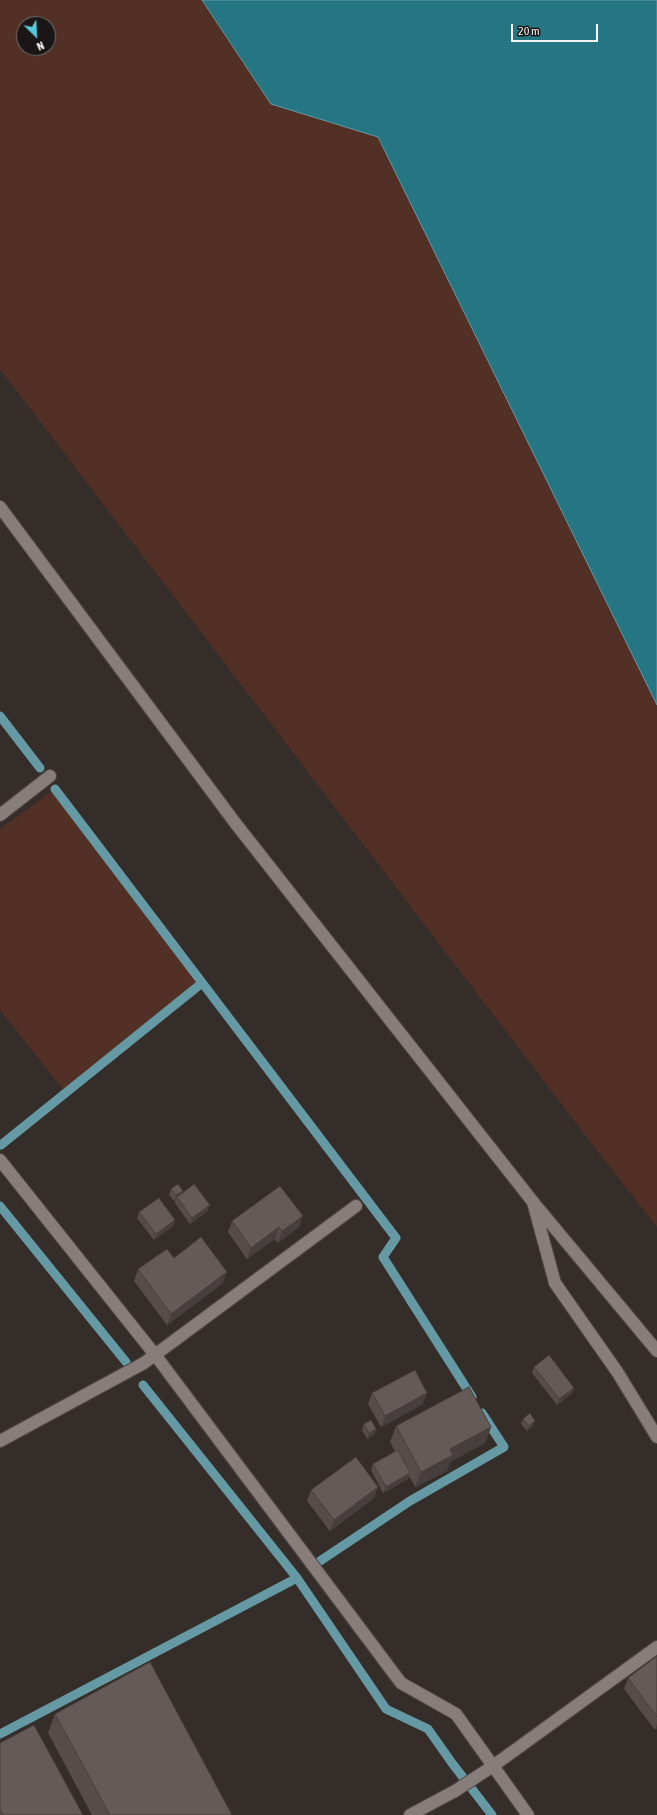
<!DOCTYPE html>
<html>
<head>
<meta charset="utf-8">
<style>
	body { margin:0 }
	#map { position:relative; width:657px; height:1815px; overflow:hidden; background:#352d2a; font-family:"Asap Condensed",sans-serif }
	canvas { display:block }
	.north { position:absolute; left:16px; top:16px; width:40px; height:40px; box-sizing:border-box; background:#1a1615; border:1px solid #736e6d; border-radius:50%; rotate:156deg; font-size:11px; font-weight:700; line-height:16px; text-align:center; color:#f8f2f0 }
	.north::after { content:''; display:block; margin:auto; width:14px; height:18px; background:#55cadf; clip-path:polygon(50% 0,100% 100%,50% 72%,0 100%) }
	.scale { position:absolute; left:511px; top:24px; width:87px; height:18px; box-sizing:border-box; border:2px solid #f8f2f0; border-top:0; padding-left:5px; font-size:12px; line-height:14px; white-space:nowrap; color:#f8f2f0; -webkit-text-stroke:3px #1a1615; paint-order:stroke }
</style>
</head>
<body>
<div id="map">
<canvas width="657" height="1815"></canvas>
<div class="north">N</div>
<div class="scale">20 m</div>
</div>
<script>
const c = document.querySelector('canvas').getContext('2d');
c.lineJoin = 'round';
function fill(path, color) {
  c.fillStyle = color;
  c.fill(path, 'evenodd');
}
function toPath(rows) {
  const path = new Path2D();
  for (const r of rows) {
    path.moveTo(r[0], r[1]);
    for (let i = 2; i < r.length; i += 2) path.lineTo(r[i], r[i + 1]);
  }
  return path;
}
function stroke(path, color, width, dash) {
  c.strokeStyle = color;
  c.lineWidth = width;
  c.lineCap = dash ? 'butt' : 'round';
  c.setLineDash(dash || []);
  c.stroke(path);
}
fill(toPath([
	[0,0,202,0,271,104,378,137,657,705,657,1227,602,1157,0,369],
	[24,24,48,24,48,48,24,48],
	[55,789,202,983,66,1093,0,1010,0,829]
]), '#523025');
const water = toPath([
	[202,0,657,0,657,705,378,137,271,104,202,0]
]);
fill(water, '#267583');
stroke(water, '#659aa4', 1);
stroke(toPath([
	[0,716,40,768],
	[55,789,396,1238,383,1257,472,1397],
	[1,1145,202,983],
	[0,1206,126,1362],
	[143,1385,297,1578,386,1709,428,1729,452,1763,492,1815],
	[320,1561,410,1501,504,1447,482,1413],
	[0,1734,297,1578]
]), '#659aa4', 9);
const lane = toPath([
	[0,507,236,824,533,1202,657,1351]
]);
const street = toPath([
	[0,815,50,776],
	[0,1160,156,1356,401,1683,456,1714,528,1815],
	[533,1202,555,1283,618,1373,657,1437],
	[0,1441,144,1363,356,1206],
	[410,1815,455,1791,493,1766,657,1647]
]);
stroke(lane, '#524a48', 14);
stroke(street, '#524a48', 14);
stroke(lane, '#877d7a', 12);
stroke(street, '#877d7a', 12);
fill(toPath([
	[171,1189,183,1191,182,1193,208,1211,190,1224,175,1203,175,1200,174,1201,169,1195],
	[139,1212,175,1220,173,1226,154,1240,137,1218],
	[303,1216,299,1227,278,1243,275,1239,247,1259,228,1232,232,1221],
	[174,1258,223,1283,167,1325,134,1281,138,1269],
	[534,1367,574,1388,572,1393,557,1405,532,1373],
	[372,1393,423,1404,381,1427,368,1404],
	[523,1419,535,1421,533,1426,527,1431,521,1424],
	[364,1424,376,1429,374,1435,367,1439,362,1430],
	[396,1426,491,1427,485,1443,450,1462,447,1471,415,1487,409,1476,408,1479,383,1493,371,1470,373,1464,395,1451,390,1442],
	[378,1487,374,1498,330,1531,307,1501,311,1490],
	[657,1656,657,1728,655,1730,624,1689,628,1678],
	[55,1714,232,1815,92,1815,48,1733],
	[0,1743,83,1815,0,1815]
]), '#564d4b');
fill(toPath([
	[183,1191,181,1197,177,1197,175,1200,174,1201,176,1195],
	[210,1205,208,1211,190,1224,192,1218],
	[303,1216,299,1227,278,1243,282,1231],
	[175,1220,173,1226,154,1240,156,1234],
	[279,1227,275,1239,247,1259,251,1248],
	[227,1272,223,1283,167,1325,171,1314],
	[574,1388,572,1393,557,1405,559,1399],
	[427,1393,423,1404,381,1427,385,1416],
	[535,1421,533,1426,527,1431,529,1426],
	[491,1427,485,1443,450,1462,447,1471,415,1487,421,1472,450,1449],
	[376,1429,374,1435,367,1439,369,1433],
	[410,1473,408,1479,383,1493,386,1487],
	[378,1487,374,1498,330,1531,334,1520],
	[657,1723,657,1728,655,1730]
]), '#463f3d');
const building = toPath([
	[178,1184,183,1191,176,1195,171,1189,178,1184],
	[194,1184,210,1205,192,1218,177,1197,194,1184],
	[280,1186,303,1216,282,1231,279,1227,251,1248,232,1221,280,1186],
	[159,1198,175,1220,156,1234,139,1212,159,1198],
	[201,1237,227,1272,171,1314,138,1269,167,1249,174,1258,201,1237],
	[549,1355,574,1388,559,1399,534,1367,549,1355],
	[415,1370,427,1393,385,1416,372,1393,415,1370],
	[469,1387,491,1427,450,1449,453,1455,421,1472,396,1426,469,1387],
	[530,1413,535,1421,529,1426,523,1419,530,1413],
	[371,1420,376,1429,369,1433,364,1424,371,1420],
	[398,1450,410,1473,386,1487,373,1464,398,1450],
	[356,1457,378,1487,334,1520,311,1490,356,1457],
	[657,1656,657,1717,628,1678,657,1656],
	[150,1662,232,1815,110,1815,55,1714,150,1662],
	[34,1725,83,1815,3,1815,0,1810,0,1743,34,1725]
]);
fill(building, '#645a57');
stroke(building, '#463f3d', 1);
</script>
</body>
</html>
